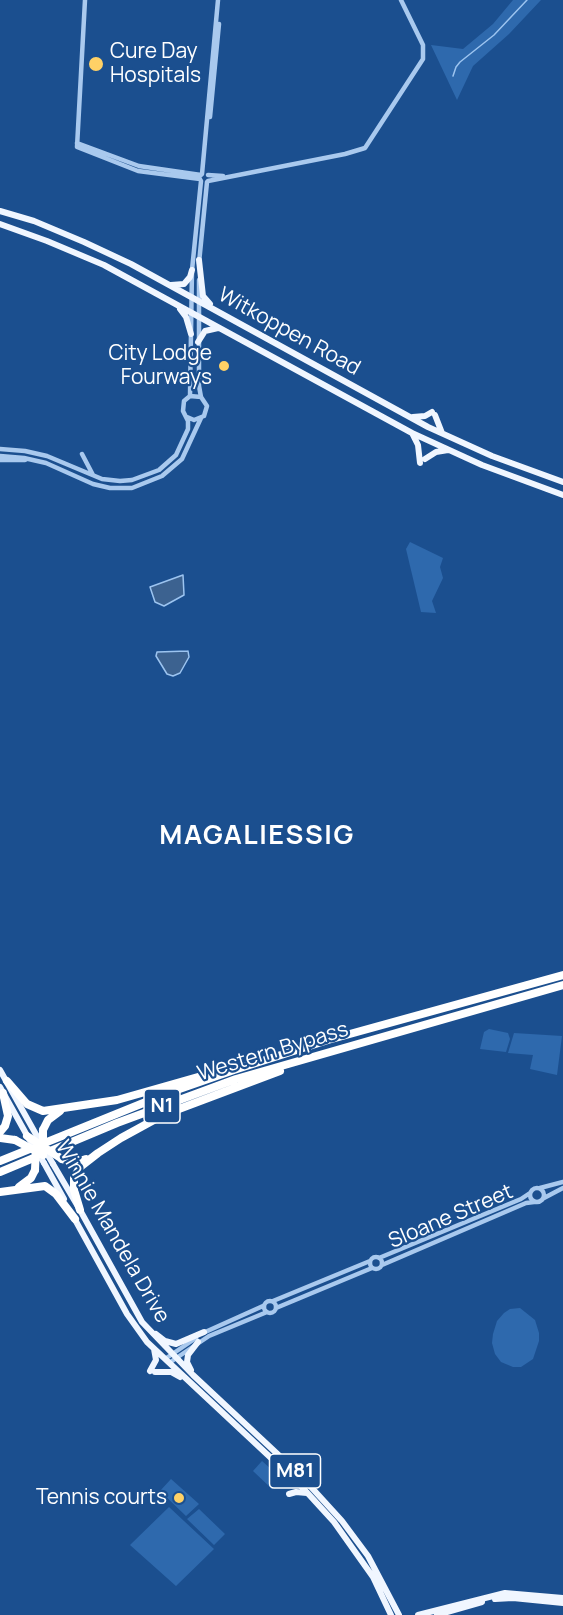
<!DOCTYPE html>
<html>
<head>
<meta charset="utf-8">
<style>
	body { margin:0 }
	canvas { display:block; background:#1b4f8f }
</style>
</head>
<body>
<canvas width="563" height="1615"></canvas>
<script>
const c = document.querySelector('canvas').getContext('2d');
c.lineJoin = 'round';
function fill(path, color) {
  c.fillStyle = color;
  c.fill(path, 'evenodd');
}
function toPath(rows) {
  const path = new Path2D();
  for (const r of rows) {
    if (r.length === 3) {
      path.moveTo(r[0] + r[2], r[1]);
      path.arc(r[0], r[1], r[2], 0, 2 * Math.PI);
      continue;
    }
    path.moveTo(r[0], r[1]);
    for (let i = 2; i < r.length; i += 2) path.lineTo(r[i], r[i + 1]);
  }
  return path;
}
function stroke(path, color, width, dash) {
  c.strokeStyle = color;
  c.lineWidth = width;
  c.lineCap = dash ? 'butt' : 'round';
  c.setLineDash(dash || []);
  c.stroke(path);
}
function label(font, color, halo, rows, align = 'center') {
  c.font = font + ' Manrope,sans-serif';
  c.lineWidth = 4.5;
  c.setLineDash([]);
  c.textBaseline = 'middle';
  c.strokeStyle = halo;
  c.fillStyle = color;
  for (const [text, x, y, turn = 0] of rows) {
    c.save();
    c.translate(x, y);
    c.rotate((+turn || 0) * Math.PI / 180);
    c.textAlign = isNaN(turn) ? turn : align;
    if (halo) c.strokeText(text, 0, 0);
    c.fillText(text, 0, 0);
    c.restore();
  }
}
fill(toPath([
	[513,0,541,0,509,34,473,66,457,100,431,45,463,49,493,24],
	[410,542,443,558,440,567,443,578,432,601,436,613,421,612,406,549],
	[489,1029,508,1033,510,1039,506,1052,480,1049,484,1032],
	[514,1033,562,1036,557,1075,530,1069,533,1055,508,1053],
	[520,1308,535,1320,539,1333,539,1341,533,1359,521,1367,513,1367,501,1362,495,1354,492,1343,493,1334,497,1321,504,1313,510,1309],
	[262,1461,281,1478,272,1489,253,1471],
	[171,1479,199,1504,186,1516,160,1491],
	[169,1507,214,1549,176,1586,130,1545],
	[199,1509,225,1534,214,1545,187,1519]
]), '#2e69ad');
const water = toPath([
	[183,575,184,595,164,606,155,602,150,587,183,575],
	[188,651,189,657,180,673,173,676,167,674,156,656,157,652,188,651]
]);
fill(water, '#3c6290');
stroke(water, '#9cc4f0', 1.5);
stroke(toPath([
	[453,76,456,67,460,62,494,35,527,0]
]), '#9cc4f0', 1.5);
stroke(toPath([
	[85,0,77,147,138,171,200,179],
	[210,117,219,24],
	[77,143,139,166,201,175],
	[202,174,218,0],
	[208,175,223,176],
	[208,181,345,154,365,148,423,59,423,45,401,0],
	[199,263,207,182],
	[199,280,199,386,201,397],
	[190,396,192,270,201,181],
	[0,449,25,451,47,456,102,479,120,481,132,480,159,470,176,455,188,429,188,421,183,411,184,401,190,396,201,397,207,406,204,416,194,420,187,417],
	[82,454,93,475],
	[0,456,24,458,46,463,93,484,110,488,132,488,162,476,182,459,201,418],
	[0,460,25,460],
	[537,1195,7],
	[540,1188,563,1182],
	[544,1198,563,1188],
	[376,1263,6],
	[379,1258,521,1199,530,1193],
	[382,1265,526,1203,534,1202],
	[270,1307,6],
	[273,1301,370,1261],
	[276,1308,372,1268],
	[203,1333,263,1306],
	[165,1359,196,1338],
	[169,1363,209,1336,267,1312]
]), '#a9c9ee', 4.5);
stroke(toPath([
	[0,211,34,221,84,242,131,264,428,427,492,456,563,482],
	[0,224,47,241,104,265,412,433,482,465,563,495],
	[199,260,203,296,210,304],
	[171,285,184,284,190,277,192,270],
	[180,309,186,317,191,334],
	[198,342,205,331,218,328],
	[435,415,442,433],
	[413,417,425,416,432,412],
	[412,433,418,445,420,463],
	[425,459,436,452,448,450],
	[0,1070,38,1138],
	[0,1087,29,1139],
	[44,1163,64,1199],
	[53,1164,80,1210,142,1322,193,1375,301,1476,342,1521,368,1556,399,1615],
	[73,1216,127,1314,147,1342,302,1487,334,1522,373,1577,391,1615],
	[156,1334,165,1341,176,1344,204,1332],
	[191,1370,187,1362,188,1355,198,1342],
	[150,1371,156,1360,154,1349],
	[155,1372,171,1372,180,1377],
	[290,1465,301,1467,313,1465],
	[313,1488,311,1480,315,1468],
	[289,1494,296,1492,307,1493],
	[495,1599,513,1598,563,1603],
	[418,1615,505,1593,563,1598],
	[437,1615,482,1602]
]), '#f0f6ff', 6);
stroke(toPath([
	[7,1081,27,1104,43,1111,117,1100,205,1075],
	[43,1130,48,1120,60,1111],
	[0,1132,5,1126,8,1116,3,1093],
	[0,1138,15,1140],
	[62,1159,77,1162,86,1159],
	[0,1161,168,1093,234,1070,328,1040,563,975],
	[0,1172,117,1123,236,1079,563,985],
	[19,1187,31,1178,35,1170],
	[0,1192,45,1186,56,1194,75,1219],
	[80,1210,74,1190,74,1178,80,1167,98,1153,121,1138,163,1115,280,1071]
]), '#fff', 8);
stroke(toPath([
	[38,1138,53,1164],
	[30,1140,44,1163]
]), '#f0f6ff', 6);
stroke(toPath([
	[43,1130,43,1149],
	[27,1136,62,1159],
	[15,1140,43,1155],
	[35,1170,36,1148]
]), '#fff', 8);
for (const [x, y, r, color] of [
	[96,64,8,"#ffd166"],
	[224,366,6,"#ffd166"],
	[179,1498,6,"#ffd166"]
]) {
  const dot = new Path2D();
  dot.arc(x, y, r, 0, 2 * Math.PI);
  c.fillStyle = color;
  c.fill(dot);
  stroke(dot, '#1b4f8f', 2);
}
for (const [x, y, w] of [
	[162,1106,36],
	[295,1471,51]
]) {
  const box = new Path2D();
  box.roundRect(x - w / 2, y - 17, w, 34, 4.5);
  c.fillStyle = '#1b4f8f';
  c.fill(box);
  stroke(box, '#fff', 1.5);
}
label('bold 20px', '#fff', null, [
	["N1",162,1106],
	["M81",295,1471]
]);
label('21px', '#fff', '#1b4f8f', [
	["Cure Day",110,52,"left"],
	["Hospitals",110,76,"left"],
	["City Lodge",212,354],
	["Fourways",212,378],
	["Tennis courts",167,1498]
], 'right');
label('21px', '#fff', '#1b4f8f', [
	["Witkoppen Road",289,332,29],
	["Western Bypass",273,1052,-17],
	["Sloane Street",451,1217,-23],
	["Winnie Mandela Drive",112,1232,60]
]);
c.letterSpacing = '1.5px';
label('bold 27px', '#fff', '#1b4f8f', [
	["MAGALIESSIG",257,836]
]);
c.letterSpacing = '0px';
</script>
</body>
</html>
